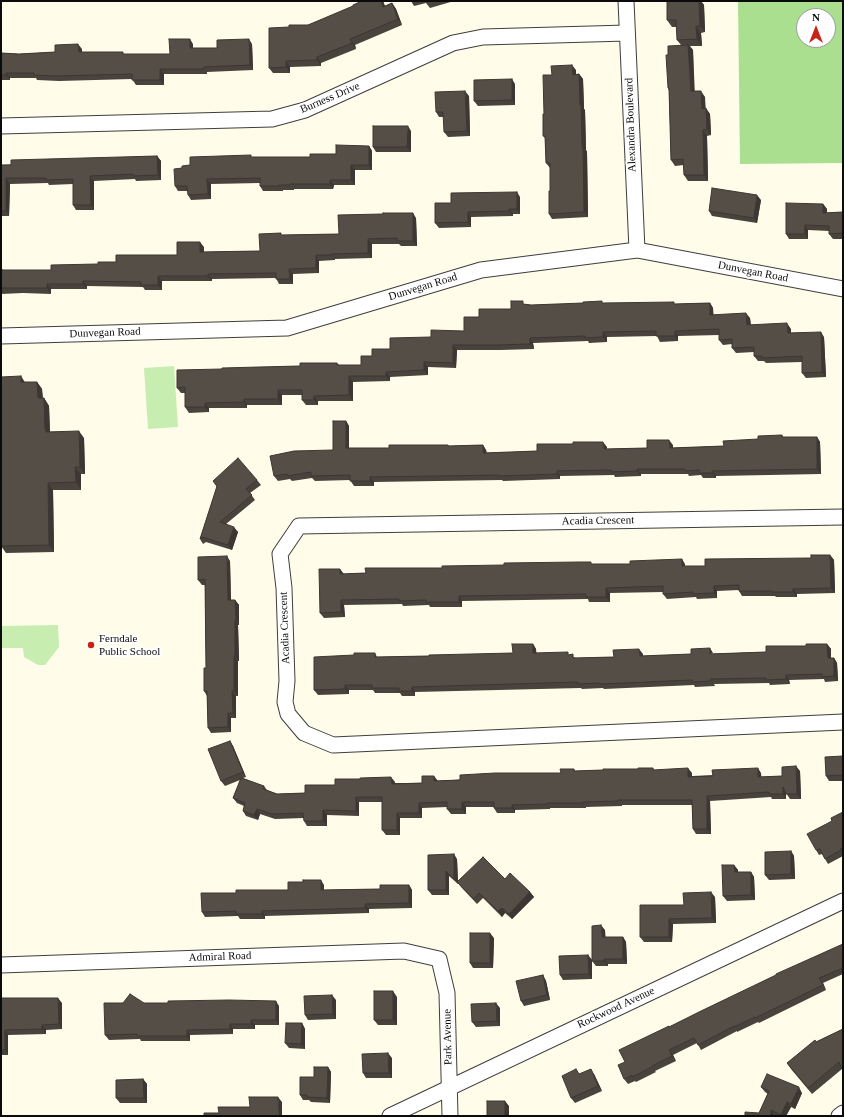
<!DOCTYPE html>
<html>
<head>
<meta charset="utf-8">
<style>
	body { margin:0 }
	#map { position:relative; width:844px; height:1117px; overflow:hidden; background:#fffde9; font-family:"Times New Roman",serif }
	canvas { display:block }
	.frame { position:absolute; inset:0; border:2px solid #0b0b0b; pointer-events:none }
	.north { position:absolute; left:796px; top:8px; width:40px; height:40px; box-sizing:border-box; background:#fff; border:1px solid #9d9d9d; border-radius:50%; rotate:0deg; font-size:11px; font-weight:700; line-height:16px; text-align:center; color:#0b0b0b }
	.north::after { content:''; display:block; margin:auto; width:14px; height:18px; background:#c72417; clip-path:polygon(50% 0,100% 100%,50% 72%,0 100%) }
</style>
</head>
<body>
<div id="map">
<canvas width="844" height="1117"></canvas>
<div class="frame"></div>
<div class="north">N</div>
</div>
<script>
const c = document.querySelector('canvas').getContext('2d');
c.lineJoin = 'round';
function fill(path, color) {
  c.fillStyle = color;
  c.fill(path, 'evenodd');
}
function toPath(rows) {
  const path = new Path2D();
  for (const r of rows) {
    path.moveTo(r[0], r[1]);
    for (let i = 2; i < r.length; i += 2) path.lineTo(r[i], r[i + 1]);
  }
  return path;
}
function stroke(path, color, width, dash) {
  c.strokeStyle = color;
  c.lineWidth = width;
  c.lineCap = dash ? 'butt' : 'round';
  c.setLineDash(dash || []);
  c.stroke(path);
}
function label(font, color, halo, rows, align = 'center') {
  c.font = font + ' "Times New Roman",serif';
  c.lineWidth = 4;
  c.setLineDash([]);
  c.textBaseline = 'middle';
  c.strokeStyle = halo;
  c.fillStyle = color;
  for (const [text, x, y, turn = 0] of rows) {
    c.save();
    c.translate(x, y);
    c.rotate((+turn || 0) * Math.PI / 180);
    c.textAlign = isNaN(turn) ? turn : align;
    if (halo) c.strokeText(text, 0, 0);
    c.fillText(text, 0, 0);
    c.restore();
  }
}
fill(toPath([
	[174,366,178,427,148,429,144,368],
	[58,625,59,647,45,665,38,665,24,657,23,648,1,648,1,626]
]), '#c8edb0');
fill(toPath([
	[738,1,843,1,843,163,740,164],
	[804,16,828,16,828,40,804,40]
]), '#a9df8e');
const minor = toPath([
	[626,1,637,250],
	[1,126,272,119,305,110,453,43,483,37,627,33],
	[1,336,287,328,481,270,637,250,843,289],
	[843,517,299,526,280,554,284,588,287,681,285,702,288,714,304,733,333,745,843,722],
	[1,965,404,951,439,959,447,993,450,1116],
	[390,1116,843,901],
	[839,1116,843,1113]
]);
stroke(minor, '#3e3e3e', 17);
stroke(minor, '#fff', 15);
fill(toPath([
	[383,1,385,6,392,3,396,9,402,25,355,45,356,49,321,63,321,66,290,67,290,73,273,73,269,68,289,27,308,25],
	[411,1,454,1,430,8,426,3,414,6],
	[667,1,701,1,704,5,705,32,701,33,702,46,690,46,693,50,694,91,705,97,705,108,710,114,711,135,707,136,708,181,688,181,684,175,684,165,675,166,671,160,669,91,668,88,668,55,681,45,677,40,677,27,672,27,667,20],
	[193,44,193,48,217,48,252,44,253,70,207,72,207,74,164,74,164,85,136,85,132,79,59,81,37,80,36,78,10,78,10,80,1,80,1,53,19,54,55,52,82,49,82,52,125,54,170,54],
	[576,70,576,74,579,74,583,79,584,109,585,110,586,150,587,152,588,217,552,219,549,214,550,191,550,168,546,163,545,138,543,136,544,114,552,75],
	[515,84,515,105,478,106,474,101],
	[469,96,470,136,448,137,444,132,444,117,439,117,436,112],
	[411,131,411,152,376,152,373,147],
	[369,146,372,151,372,170,355,170,355,185,334,185,333,189,294,189,294,190,283,190,283,191,263,191,260,186,260,183,211,184,211,199,191,200,188,195,188,191,178,191,175,186,182,168,190,165,252,157,310,157,336,154],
	[157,156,161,161,161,180,136,181,135,179,94,181,94,210,76,210,73,205,73,184,49,185,48,183,10,184,9,216,1,216,1,165],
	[520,197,520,214,513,214,513,216,471,217,471,227,439,228,435,223,451,203],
	[761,200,757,223,712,216,709,211],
	[823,204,827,209,827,213,843,212,843,239,833,239,829,234,829,231,808,230,808,239,789,239,786,234],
	[416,218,417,246,401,246,399,244,372,244,372,258,335,259,335,260,319,261,319,273,293,274,293,284,279,284,276,278,212,279,212,281,162,281,162,290,145,290,143,287,87,286,87,289,51,289,51,294,23,293,1,294,1,269,2,270,51,270,177,255,204,247,204,252,260,251,283,235,339,234],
	[604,303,675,304,710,303,713,308,713,315,750,318,751,325,791,329,791,333,824,337,826,377,806,378,802,373,802,362,766,363,764,361,758,361,754,356,754,352,736,353,732,348,732,344,723,345,719,340,719,335,678,336,678,341,660,342,657,336,607,337,607,342,589,343,588,341,533,343,534,349,501,350,457,350,456,368,428,367,428,375,390,377,390,381,353,382,353,401,318,401,318,405,306,405,302,400,302,395,282,395,282,405,247,405,247,408,209,408,209,412,189,413,185,407,185,393,181,393,177,388,222,369,300,366,337,363,339,365,361,365,372,356,390,349,431,337,464,331,479,317,511,309,526,304,531,305],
	[25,382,37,382,42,389,43,398,44,398,49,406,50,432,84,438,85,474,81,474,81,490,53,490,54,552,6,553,1,546],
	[346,421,349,426,349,448,389,448,448,445,449,446,483,445,486,450,487,453,537,451,607,447,607,449,647,448,673,445,673,448,724,446,782,435,783,437,817,437,820,442,821,474,716,476,716,478,703,478,701,475,689,476,688,474,641,474,641,476,615,477,614,475,560,476,560,479,503,481,502,480,374,482,374,486,354,486,350,480,315,481,312,478,292,481,290,479,278,481,274,476,333,450],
	[257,480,261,485,250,493,255,500,226,524,238,532,232,550,206,542,203,544,200,539,217,487,213,481],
	[830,555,834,560,835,593,797,594,797,597,776,597,775,596,742,596,739,591,739,590,717,591,717,598,697,599,696,597,667,599,663,594,663,592,610,593,610,602,589,602,588,599,462,601,462,607,430,607,429,605,403,606,402,604,344,605,345,617,324,618,320,613,344,574,366,573,442,568,593,564,685,564,685,566,705,566,811,558],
	[230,561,231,600,235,600,239,605,239,625,238,625,239,661,238,661,238,696,236,696,236,718,231,718,231,732,211,733,208,728,207,696,204,691,206,668,205,585,202,585,198,580],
	[533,644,536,649,536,653,569,655,576,658,614,657,643,654,643,656,766,652,806,646,827,644,831,649,831,658,834,658,837,663,838,681,825,682,824,679,789,680,790,684,770,685,769,683,714,684,715,686,695,687,694,685,604,689,603,688,582,689,581,688,415,692,415,696,402,696,400,693,375,693,373,690,349,690,349,694,318,695,314,690,354,655,375,653,377,657,429,656,513,653],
	[230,741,233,746,246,777,243,778,264,786,267,790,277,794,305,793,335,785,395,782,395,783,422,783,438,781,561,773,574,769,575,771,638,769,653,768,654,770,692,773,692,776,761,773,761,777,782,776,800,771,801,799,790,799,786,793,786,799,772,799,771,797,710,801,711,834,696,834,693,829,692,805,622,805,622,806,586,807,586,808,550,808,550,809,515,810,515,813,497,813,494,808,494,807,466,807,466,814,451,814,447,809,447,807,422,808,422,818,400,818,400,835,386,835,382,830,382,802,359,802,359,816,327,815,327,826,307,826,304,821,304,818,275,819,260,814,258,820,246,816,243,811,244,806,237,803,233,798,240,780,225,786,221,781],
	[843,756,843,781,829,781,826,776],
	[843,812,843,856,828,864,822,854,819,855,816,850,832,821],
	[791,851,794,856,795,879,769,880,765,875],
	[457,859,458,882,505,879,530,892,534,897,512,919,505,913,502,917,483,898,477,904,461,887,458,883,458,884,449,876,449,895,432,895,428,890],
	[734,865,738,870,738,872,751,872,754,877,755,900,727,901,723,896],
	[324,885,324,890,380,889,409,885,412,890,412,908,369,909,369,913,265,916,265,919,240,919,238,916,205,917,202,912,236,893,288,890],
	[715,897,716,923,673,924,672,942,644,942,640,937,684,905],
	[605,930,605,937,623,937,626,942,627,964,608,964,608,966,596,966,592,961],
	[494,938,493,968,473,968,470,963],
	[843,944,843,974,823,983,826,990,759,1023,758,1022,737,1032,737,1031,701,1050,697,1043,673,1055,676,1061,655,1071,656,1072,636,1082,635,1081,628,1084,624,1079,625,1062,669,1027],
	[588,955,592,960,592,979,563,980,560,975],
	[543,975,546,981,550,1000,524,1006,521,1001],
	[397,997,397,1025,378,1025,374,1020],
	[1,998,62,1003,62,1029,46,1030,46,1034,8,1035,8,1055,1,1055],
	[336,1000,336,1019,308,1020,305,1015],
	[144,1003,279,1006,279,1025,255,1025,255,1029,233,1029,233,1034,190,1035,190,1041,141,1041,140,1039,109,1040,105,1035],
	[500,1008,500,1026,476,1027,472,1022],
	[302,1023,305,1029,305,1049,289,1048,285,1043],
	[843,1029,843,1071,842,1069,812,1094,791,1069,787,1063,816,1042],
	[392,1058,392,1078,366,1078,363,1073],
	[328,1067,331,1072,330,1103,311,1102,309,1100,303,1100,300,1095,314,1077],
	[580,1074,594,1074,602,1091,575,1103,571,1098],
	[143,1079,147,1084,147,1103,120,1103,116,1098],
	[761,1087,802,1093,795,1109,791,1107,786,1116,776,1116,759,1113,768,1094,765,1092]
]), '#49433d');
fill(toPath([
	[381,1,383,1,387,12,383,7],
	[699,1,701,1,704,5,705,32,700,26],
	[392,3,396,9,402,25,398,19],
	[696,26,701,33,702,46,697,39],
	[190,39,193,44,193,53,190,48],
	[249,39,252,44,253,70,250,65],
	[350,39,355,45,356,49,352,43],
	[78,44,82,49,82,57,79,52],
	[688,45,693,50,695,97,691,91],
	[317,57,321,63,321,66,317,60],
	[286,61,290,67,290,73,286,67],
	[572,65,576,70,576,80,573,75],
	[160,69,164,74,164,85,160,80],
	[6,73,10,78,10,80,6,75],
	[579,74,583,79,584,109,585,110,586,150,587,152,588,217,584,212],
	[512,79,515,84,515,105,512,100],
	[465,91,469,96,470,136,467,131],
	[701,91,705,97,706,114,702,109],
	[706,108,710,114,711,135,707,129],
	[408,126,411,131,411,152,407,147],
	[703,130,707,136,708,181,704,175],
	[369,146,372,151,372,170,369,165],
	[157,156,161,161,161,180,158,175],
	[351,165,355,170,355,185,351,180],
	[90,176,94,181,94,210,91,205],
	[6,178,10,184,9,216,6,211],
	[207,179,211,184,211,199,208,194],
	[330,180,334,185,333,189,330,184],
	[517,192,520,197,520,214,517,209],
	[757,195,761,200,757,223,754,218],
	[823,204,827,209,827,218,823,213],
	[509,209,513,214,513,216,509,211],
	[468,212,471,217,471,227,468,222],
	[413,213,416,218,417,246,413,241],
	[805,225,808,230,808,239,805,234],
	[368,239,372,244,372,258,368,253],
	[200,242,204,247,204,257,200,252],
	[316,255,319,261,319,273,316,268],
	[289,269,293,274,293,284,290,279],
	[208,274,212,279,212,281,208,276],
	[158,276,162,281,162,290,158,285],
	[83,281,87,286,87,289,83,284],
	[47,284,51,289,51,294,47,288],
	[710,303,713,308,714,320,710,315],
	[746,313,750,318,751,330,747,325],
	[787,323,791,329,791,338,788,333],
	[675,331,678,336,678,341,675,336],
	[603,332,607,337,607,342,603,337],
	[821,332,824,337,826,377,822,372],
	[530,338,533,343,534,349,530,344],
	[453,345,457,350,456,368,453,363],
	[424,362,428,367,428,375,424,370],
	[386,372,390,377,390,381,386,376],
	[21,376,26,384,21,382],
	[349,376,353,382,353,401,349,395],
	[37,382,42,389,43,406,38,398],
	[278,390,282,395,282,405,278,399],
	[314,396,318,401,318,405,314,400],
	[44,398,49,406,50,435,46,432,45,429],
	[244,399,247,405,247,408,244,402],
	[205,403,209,408,209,412,205,407],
	[346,421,349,426,349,453,346,448],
	[79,431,84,438,85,474,80,467],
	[817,437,820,442,821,474,817,469],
	[669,440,673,445,673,453,670,448],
	[603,442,607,447,607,454,604,449],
	[483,445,486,450,487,458,483,453],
	[75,467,81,474,81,490,76,482],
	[637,469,641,474,641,476,637,471],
	[557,471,560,476,560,479,557,474],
	[712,471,716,476,716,478,712,473],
	[370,477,374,482,374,486,370,481],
	[48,483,53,490,54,552,49,545],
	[234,527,238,532,232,550,228,545],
	[830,555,834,560,835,593,831,588],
	[227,556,230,561,231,605,228,600],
	[682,559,685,564,685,571,682,566],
	[340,569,344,574,344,579,340,574],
	[714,586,717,591,717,598,714,593],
	[606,588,610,593,610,602,606,597],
	[793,589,797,594,797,597,793,592],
	[459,596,462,601,462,607,459,602],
	[235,600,239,605,239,625,236,620],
	[341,600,344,605,345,617,341,612],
	[235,620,238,625,239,661,235,656],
	[533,644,536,649,537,658,533,653],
	[827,644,831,649,831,663,828,658],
	[710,648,713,653,710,654],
	[639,649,643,654,643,661,640,656],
	[234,656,238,661,238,696,234,691],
	[834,658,837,663,838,681,834,676],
	[786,675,789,680,790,684,786,679],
	[345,685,349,690,349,694,345,689],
	[412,687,415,692,415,696,412,691],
	[232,691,236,696,236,718,233,713],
	[228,713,231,718,231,732,228,727],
	[230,741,233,746,246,777,243,772],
	[796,766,800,771,801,799,797,794],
	[688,768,692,773,692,782,688,777],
	[758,768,761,773,762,782,758,777],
	[434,776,438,781,434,781],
	[391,777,395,782,395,789,392,784],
	[783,787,786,792,786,799,783,794],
	[707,796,710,801,711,834,707,829],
	[356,797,359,802,359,816,356,811],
	[462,802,466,807,466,814,462,809],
	[419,803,422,808,422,818,419,813],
	[512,805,515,810,515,813,512,808],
	[257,809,260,814,258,820,254,815],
	[323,810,327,815,327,826,323,821],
	[397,813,400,818,400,835,397,830],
	[791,851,794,856,795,879,791,874],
	[454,854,457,859,458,884,454,879],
	[734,865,738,870,738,877,735,872],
	[446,871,449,876,449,895,446,890],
	[751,872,754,877,755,900,751,895],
	[321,880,324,885,324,895,321,890],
	[409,885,412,890,412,908,409,903],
	[530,892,534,897,512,919,509,914],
	[711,892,715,897,716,923,712,918],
	[365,904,369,909,369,913,365,908],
	[502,908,505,913,502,917,498,911],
	[262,911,265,916,265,919,262,914],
	[669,919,673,924,672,942,669,937],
	[601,925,605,930,606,942,602,937],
	[490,933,494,938,493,968,490,963],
	[623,937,626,942,627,964,623,959],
	[588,955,592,960,592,979,589,974],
	[604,959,608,964,608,966,604,961],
	[543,975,546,981,550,1000,547,995],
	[819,978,823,983,826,990,823,985],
	[393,991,397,997,397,1025,393,1020],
	[332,995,336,1000,336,1019,333,1014],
	[58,998,62,1003,62,1029,59,1024],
	[276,1001,279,1006,279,1025,276,1020],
	[496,1003,500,1008,500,1026,497,1021],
	[251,1020,255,1025,255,1029,251,1024],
	[302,1023,305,1029,305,1049,301,1044],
	[230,1024,233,1029,233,1034,230,1029],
	[42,1025,46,1030,46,1034,42,1029],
	[5,1030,8,1035,8,1055,5,1050],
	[187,1030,190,1035,190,1041,187,1036],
	[669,1050,673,1055,676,1061,672,1056],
	[388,1053,392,1058,392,1078,389,1073],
	[328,1067,331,1072,330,1103,327,1098],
	[591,1069,594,1074,602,1091,598,1086],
	[143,1079,147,1084,147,1103,144,1098],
	[799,1087,802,1093,795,1109,791,1104],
	[278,1097,282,1102,282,1116,279,1116],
	[505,1101,509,1106,509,1116,505,1116],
	[787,1102,791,1107,786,1116,782,1116,781,1115],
	[771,1110,774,1115,774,1116,771,1116]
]), '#3c3732');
const building = toPath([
	[362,1,381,1,383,7,392,3,398,19,350,39,352,43,317,57,317,60,286,61,286,67,269,68,269,28,289,27,289,25,308,25,353,6,353,5,362,1],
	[667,1,699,1,700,26,696,26,697,39,677,40,676,20,667,20,667,1],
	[169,39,190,39,190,48,217,48,217,40,249,39,250,65,204,67,204,69,160,69,160,80,132,80,132,74,55,76,34,75,34,73,6,73,6,75,1,75,1,53,19,54,55,52,55,45,78,44,79,52,123,52,123,54,170,54,169,39],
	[688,45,691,91,701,91,702,109,706,108,707,129,703,130,704,175,684,175,683,159,671,160,669,88,668,88,666,55,668,55,668,46,688,45],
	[572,65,573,75,579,74,580,105,581,105,582,147,583,147,584,212,549,214,549,191,550,191,550,163,546,163,545,136,543,136,543,114,544,114,543,75,552,75,551,66,572,65],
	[512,79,512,100,474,101,474,80,512,79],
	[465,91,467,131,444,132,443,112,436,112,435,92,465,91],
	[373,126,408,126,407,147,373,147,373,126],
	[336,145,369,146,369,165,351,165,351,180,330,180,330,184,290,184,290,185,279,185,279,186,260,186,260,178,207,179,208,194,188,195,187,186,175,186,174,169,182,168,182,166,190,165,190,157,251,155,251,157,310,157,310,154,336,154,336,145],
	[157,156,158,175,133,176,133,174,90,176,91,205,73,205,73,179,46,180,46,178,6,178,6,211,1,211,1,165,11,165,11,160,157,156],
	[712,188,757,195,754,218,709,211,712,188],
	[517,192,517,209,509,209,509,211,468,212,468,222,435,223,435,203,451,203,451,193,517,192],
	[786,203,823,204,823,213,843,212,843,233,829,234,829,226,805,225,805,234,786,234,786,203],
	[383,213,413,213,413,241,397,241,397,238,368,239,368,253,331,254,331,255,316,255,316,268,289,269,290,279,276,279,276,273,208,274,208,276,158,276,158,285,141,285,141,282,83,281,83,284,47,284,47,288,1,288,1,269,2,269,2,270,51,270,51,265,98,264,98,262,116,262,116,255,177,255,177,242,200,242,200,252,260,251,259,234,281,233,281,235,339,234,338,215,383,214,383,213],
	[511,301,523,301,523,304,531,305,583,303,583,302,602,301,602,303,674,302,674,304,710,303,710,315,746,313,747,325,787,323,788,333,821,332,822,372,802,373,802,356,762,358,762,356,754,356,754,347,732,348,732,339,719,340,719,329,675,331,675,336,656,336,656,331,603,332,603,337,585,338,585,336,530,338,530,344,497,345,453,345,453,363,424,362,424,370,386,372,386,376,349,376,349,395,314,396,314,400,302,400,302,390,278,390,278,399,244,399,244,402,205,403,205,407,185,407,185,387,177,388,177,370,222,369,222,368,259,367,300,366,300,363,337,363,337,365,361,365,361,356,372,356,372,349,390,349,390,338,431,337,431,330,464,331,464,317,479,317,479,309,511,309,511,301],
	[21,376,21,382,37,382,38,398,44,398,45,429,46,429,46,432,79,431,80,467,75,467,76,482,48,483,49,545,1,546,1,377,21,376],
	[333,421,346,421,346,448,389,448,389,445,448,445,448,446,483,445,483,453,537,451,537,444,573,444,573,442,603,442,604,449,647,448,647,440,669,440,670,448,724,446,723,441,758,439,758,436,782,435,782,437,817,437,817,469,712,471,712,473,700,473,699,470,686,471,685,469,637,469,637,471,611,472,611,470,557,471,557,474,499,476,499,475,370,477,370,481,350,481,350,475,311,476,311,472,288,476,287,474,274,476,270,456,294,451,333,450,333,421],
	[238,458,257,480,246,489,252,495,220,522,234,527,228,545,202,537,200,539,217,486,213,481,238,458],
	[811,555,830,555,831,588,793,589,793,592,772,592,772,591,739,591,739,585,714,586,714,593,693,594,693,592,663,594,663,586,606,588,606,597,586,597,586,594,459,596,459,602,426,602,426,600,399,601,399,599,341,600,341,612,320,613,319,569,340,569,340,574,366,573,365,568,442,568,442,566,504,565,504,563,579,562,591,562,591,564,630,564,630,561,682,559,682,566,705,566,705,559,811,558,811,555],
	[227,556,228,600,235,600,236,620,235,620,235,656,234,656,234,691,232,691,233,713,228,713,228,727,208,728,207,691,204,691,204,668,206,668,205,579,198,580,198,557,227,556],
	[512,644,533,644,533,653,568,652,568,655,573,654,573,658,614,657,613,650,639,649,640,656,691,654,691,649,710,648,710,654,766,652,766,646,806,646,806,644,827,644,828,658,834,658,834,676,822,677,822,674,786,675,786,679,766,680,766,678,711,679,711,681,692,682,692,680,601,684,600,683,578,684,578,682,412,687,412,691,399,691,399,688,372,688,372,685,345,685,345,689,314,690,314,657,354,655,354,653,375,653,375,657,429,656,429,655,513,653,512,644],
	[230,741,243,772,221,781,208,749,230,741],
	[843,756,843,775,826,776,825,757,843,756],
	[796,766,797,794,786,794,783,787,783,794,769,794,769,792,707,796,707,829,693,829,692,800,618,800,618,801,583,802,583,803,547,803,547,804,512,805,512,808,494,808,494,802,462,802,462,809,447,809,447,802,419,803,419,813,397,813,397,830,382,830,382,797,356,797,356,811,323,810,323,821,304,821,303,813,272,814,257,809,254,815,243,811,245,803,233,798,241,778,264,786,263,789,277,794,305,793,305,785,335,785,335,779,360,779,360,778,391,777,392,784,422,783,422,776,434,776,434,781,460,780,460,775,495,773,561,773,560,769,574,769,574,771,603,770,603,769,638,769,638,768,653,768,653,770,688,768,688,777,713,776,712,770,758,768,758,777,782,776,782,767,796,766],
	[843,812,843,848,840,849,841,850,825,859,820,849,816,850,807,834,832,821,831,818,843,812],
	[791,851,791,874,765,875,765,852,791,851],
	[454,854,454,879,446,871,446,890,428,890,428,855,454,854],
	[483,857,505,879,510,873,530,892,509,914,502,908,498,911,479,893,474,899,457,882,483,857],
	[722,865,734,865,735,872,751,872,751,895,723,896,722,865],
	[303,880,321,880,321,890,380,889,380,885,409,885,409,903,365,904,365,908,262,911,262,914,236,914,236,911,202,912,201,893,236,893,236,890,288,890,288,882,303,882,303,880],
	[711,892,712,918,669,919,669,937,640,937,640,905,684,905,683,893,711,892],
	[601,925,602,937,623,937,623,959,604,959,604,961,592,961,592,926,601,925],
	[470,933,490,933,490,963,470,963,470,933],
	[843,944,843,968,819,978,823,985,755,1018,755,1017,734,1027,734,1026,698,1045,694,1038,669,1050,672,1056,652,1066,652,1067,632,1077,632,1075,624,1079,618,1065,625,1062,619,1050,669,1026,669,1027,701,1011,776,975,776,974,843,944],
	[588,955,589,974,560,975,559,956,588,955],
	[543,975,547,995,521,1001,516,981,543,975],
	[374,991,393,991,393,1020,374,1020,374,991],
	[130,994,144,1003,168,1003,168,1001,229,1000,276,1001,276,1020,251,1020,251,1024,230,1024,230,1029,187,1030,187,1036,137,1036,137,1034,105,1035,104,1003,123,1003,130,994],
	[332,995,333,1014,305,1015,304,996,332,995],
	[1,998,58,998,59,1024,42,1025,42,1029,5,1030,5,1050,1,1050,1,998],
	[496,1003,497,1021,472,1022,471,1004,496,1003],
	[286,1023,302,1023,301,1044,285,1043,286,1023],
	[843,1029,843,1069,842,1069,839,1062,808,1088,787,1063,815,1040,816,1042,843,1029],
	[388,1053,389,1073,363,1073,362,1054,388,1053],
	[314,1067,328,1067,327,1098,307,1097,307,1095,300,1095,300,1077,314,1077,314,1067],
	[576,1069,579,1074,591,1069,598,1086,571,1098,562,1076,576,1069],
	[767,1074,799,1087,791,1104,787,1102,781,1115,771,1110,771,1116,745,1116,745,1112,759,1113,769,1091,761,1087,767,1074],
	[143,1079,144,1098,116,1098,116,1080,143,1079],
	[249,1097,278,1097,279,1116,204,1116,204,1113,219,1113,218,1107,250,1107,249,1097],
	[487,1101,505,1101,505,1116,487,1116,487,1101]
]);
fill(building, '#554e47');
stroke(building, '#3c3732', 1);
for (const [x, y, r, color] of [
	[91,645,4,"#c72417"]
]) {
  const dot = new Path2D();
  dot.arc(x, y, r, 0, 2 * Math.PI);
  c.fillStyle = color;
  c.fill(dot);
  stroke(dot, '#fff', 1.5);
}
label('11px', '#0b0b0b', '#fff', [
	["Burness Drive",330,98,-23],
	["Alexandra Boulevard",631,125,-92],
	["Dunvegan Road",753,272,11],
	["Dunvegan Road",423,287,-17],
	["Dunvegan Road",105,333,-2],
	["Acadia Crescent",598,521,-1],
	["Acadia Crescent",285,628,-92],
	["Admiral Road",220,957,-2],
	["Rockwood Avenue",616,1008,-25],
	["Park Avenue",448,1037,-91]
]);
label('11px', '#0b0b0b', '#fff', [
	["Ferndale",99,639],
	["Public School",99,652]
], 'left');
</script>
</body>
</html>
